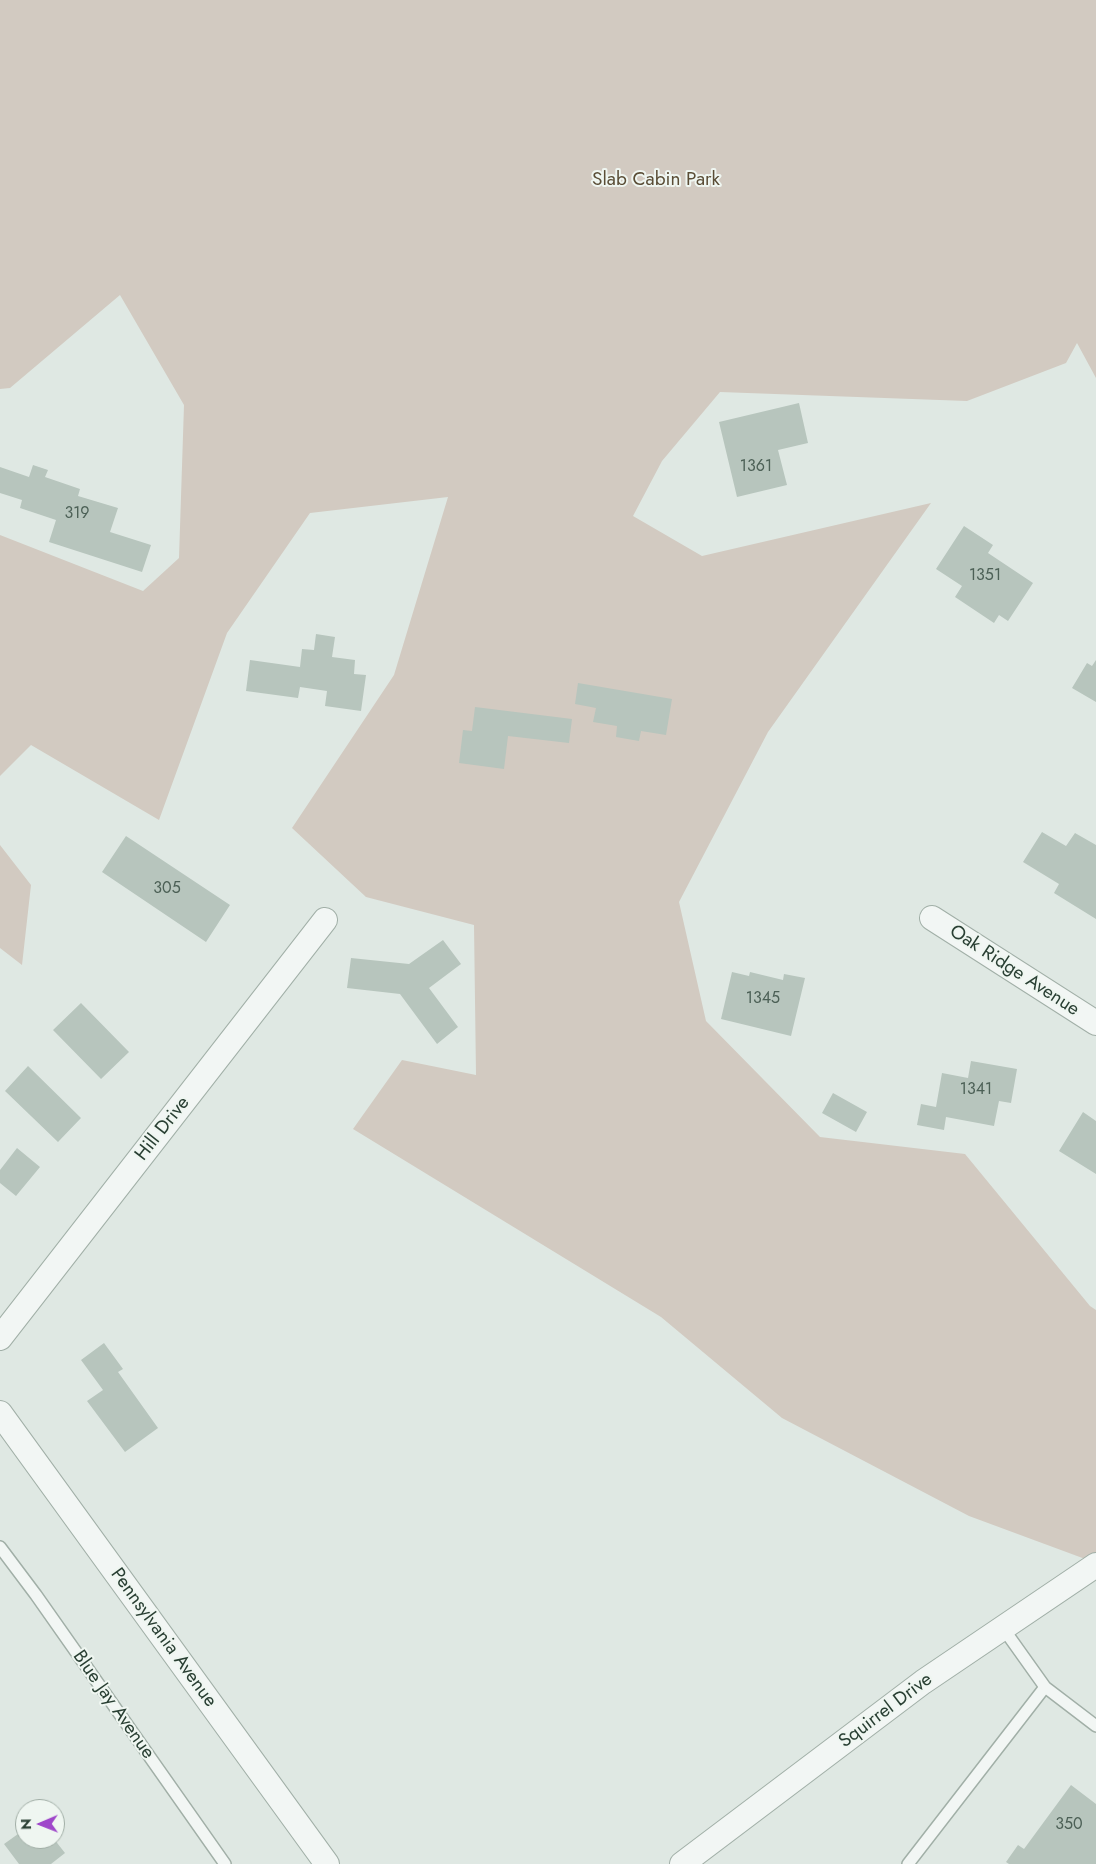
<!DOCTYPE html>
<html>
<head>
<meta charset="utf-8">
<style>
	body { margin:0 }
	#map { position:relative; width:1096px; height:1864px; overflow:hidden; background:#dfe8e3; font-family:Jost,sans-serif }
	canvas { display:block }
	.north { position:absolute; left:15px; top:1799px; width:50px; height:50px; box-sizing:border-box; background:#eff6f1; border:1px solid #a0ada5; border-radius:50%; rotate:269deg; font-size:14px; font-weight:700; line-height:20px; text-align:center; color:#293f33 }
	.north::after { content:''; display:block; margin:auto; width:18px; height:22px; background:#9f47ca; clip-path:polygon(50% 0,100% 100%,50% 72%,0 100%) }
</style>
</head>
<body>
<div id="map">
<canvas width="1096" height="1864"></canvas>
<div class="north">N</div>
</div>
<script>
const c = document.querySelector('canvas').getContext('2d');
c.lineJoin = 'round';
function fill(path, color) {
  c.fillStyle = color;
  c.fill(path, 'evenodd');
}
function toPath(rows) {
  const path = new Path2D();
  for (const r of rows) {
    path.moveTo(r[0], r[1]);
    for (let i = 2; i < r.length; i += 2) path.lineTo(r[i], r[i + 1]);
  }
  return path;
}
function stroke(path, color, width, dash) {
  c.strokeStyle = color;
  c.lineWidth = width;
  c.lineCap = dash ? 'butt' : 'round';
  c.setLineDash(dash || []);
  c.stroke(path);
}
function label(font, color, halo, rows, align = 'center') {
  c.font = font + ' Jost,sans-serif';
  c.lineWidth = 4;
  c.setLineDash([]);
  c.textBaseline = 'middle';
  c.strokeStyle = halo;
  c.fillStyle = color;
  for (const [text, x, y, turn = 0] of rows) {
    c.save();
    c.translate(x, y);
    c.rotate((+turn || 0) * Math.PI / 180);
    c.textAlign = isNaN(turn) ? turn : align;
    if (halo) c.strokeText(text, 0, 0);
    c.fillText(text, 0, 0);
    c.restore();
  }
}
fill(toPath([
	[0,0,1096,0,1096,378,1077,343,1066,363,967,401,720,392,662,461,633,516,702,556,931,503,768,732,679,902,706,1021,820,1137,965,1154,1090,1306,1096,1310,1096,1563,969,1516,782,1418,661,1317,353,1129,402,1060,476,1075,474,925,366,897,292,828,394,675,448,497,310,513,227,633,159,820,31,745,0,776,0,535,143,591,179,558,184,405,120,295,10,388,0,389],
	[0,845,31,885,22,965,0,948]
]), '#d2cac1');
fill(toPath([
	[799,403,808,443,778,450,787,485,737,497,719,422],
	[33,465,48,470,45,477,80,489,78,496,118,508,110,532,151,545,142,572,49,542,56,520,20,508,22,500,0,493,0,467,29,477],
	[964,526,993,545,988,553,1033,583,1008,621,999,615,994,623,955,597,962,586,936,569],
	[316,634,335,637,332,657,355,660,354,674,366,675,361,711,325,706,327,691,300,687,298,698,246,691,250,660,300,667,302,649,314,650],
	[1096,660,1096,702,1072,688,1087,663,1092,666],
	[578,683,672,699,666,735,641,731,639,741,616,737,617,726,593,722,596,708,575,704],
	[475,707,572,719,569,743,508,736,504,769,459,763,463,730,472,731],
	[1042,832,1066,846,1075,833,1096,845,1096,919,1054,893,1059,884,1023,862],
	[126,836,230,905,206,942,102,872],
	[443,940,461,964,429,988,458,1027,437,1044,400,994,347,988,351,958,409,964],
	[732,972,749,976,750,972,783,980,784,974,805,978,791,1036,721,1019],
	[81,1003,129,1052,101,1079,53,1030],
	[971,1061,1017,1069,1011,1103,999,1101,994,1126,946,1117,944,1130,917,1125,921,1104,936,1107,942,1073,968,1078],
	[28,1066,81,1118,58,1142,5,1091],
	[833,1093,867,1112,856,1132,822,1113],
	[1083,1112,1096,1121,1096,1174,1059,1151],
	[17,1148,40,1167,16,1196,0,1183,0,1170],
	[104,1343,123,1369,118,1372,158,1428,125,1452,87,1401,103,1390,81,1360],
	[1071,1785,1096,1804,1096,1864,1009,1864,1006,1862,1018,1845,1024,1849],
	[25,1829,25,1839,54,1839,65,1853,51,1864,19,1864,4,1844]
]), '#b7c5bd');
const service = toPath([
	[0,1547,36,1595,225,1864],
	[1003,1628,1045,1687,1096,1726],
	[908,1864,1045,1687]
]);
const minor = toPath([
	[932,918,1096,1023],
	[0,1338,325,920],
	[0,1413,327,1864],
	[682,1864,923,1682,1096,1565]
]);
stroke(service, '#a1afa7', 14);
stroke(minor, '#a1afa7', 26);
stroke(service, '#f2f6f4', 11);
stroke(minor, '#f2f6f4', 24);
label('16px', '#4c6056', null, [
	["1361",756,467],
	["319",77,514],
	["1351",985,576],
	["305",167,889],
	["1345",763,999],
	["1341",976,1090],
	["350",1069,1825]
]);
label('19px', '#5a4d36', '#eff6f1', [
	["Slab Cabin Park",656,180]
]);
label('19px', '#293f33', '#eff6f1', [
	["Oak Ridge Avenue",1014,971,33],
	["Hill Drive",163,1129,-52],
	["Pennsylvania Avenue",163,1638,54],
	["Blue Jay Avenue",113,1705,55],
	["Squirrel Drive",886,1711,-37]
]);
</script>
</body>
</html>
